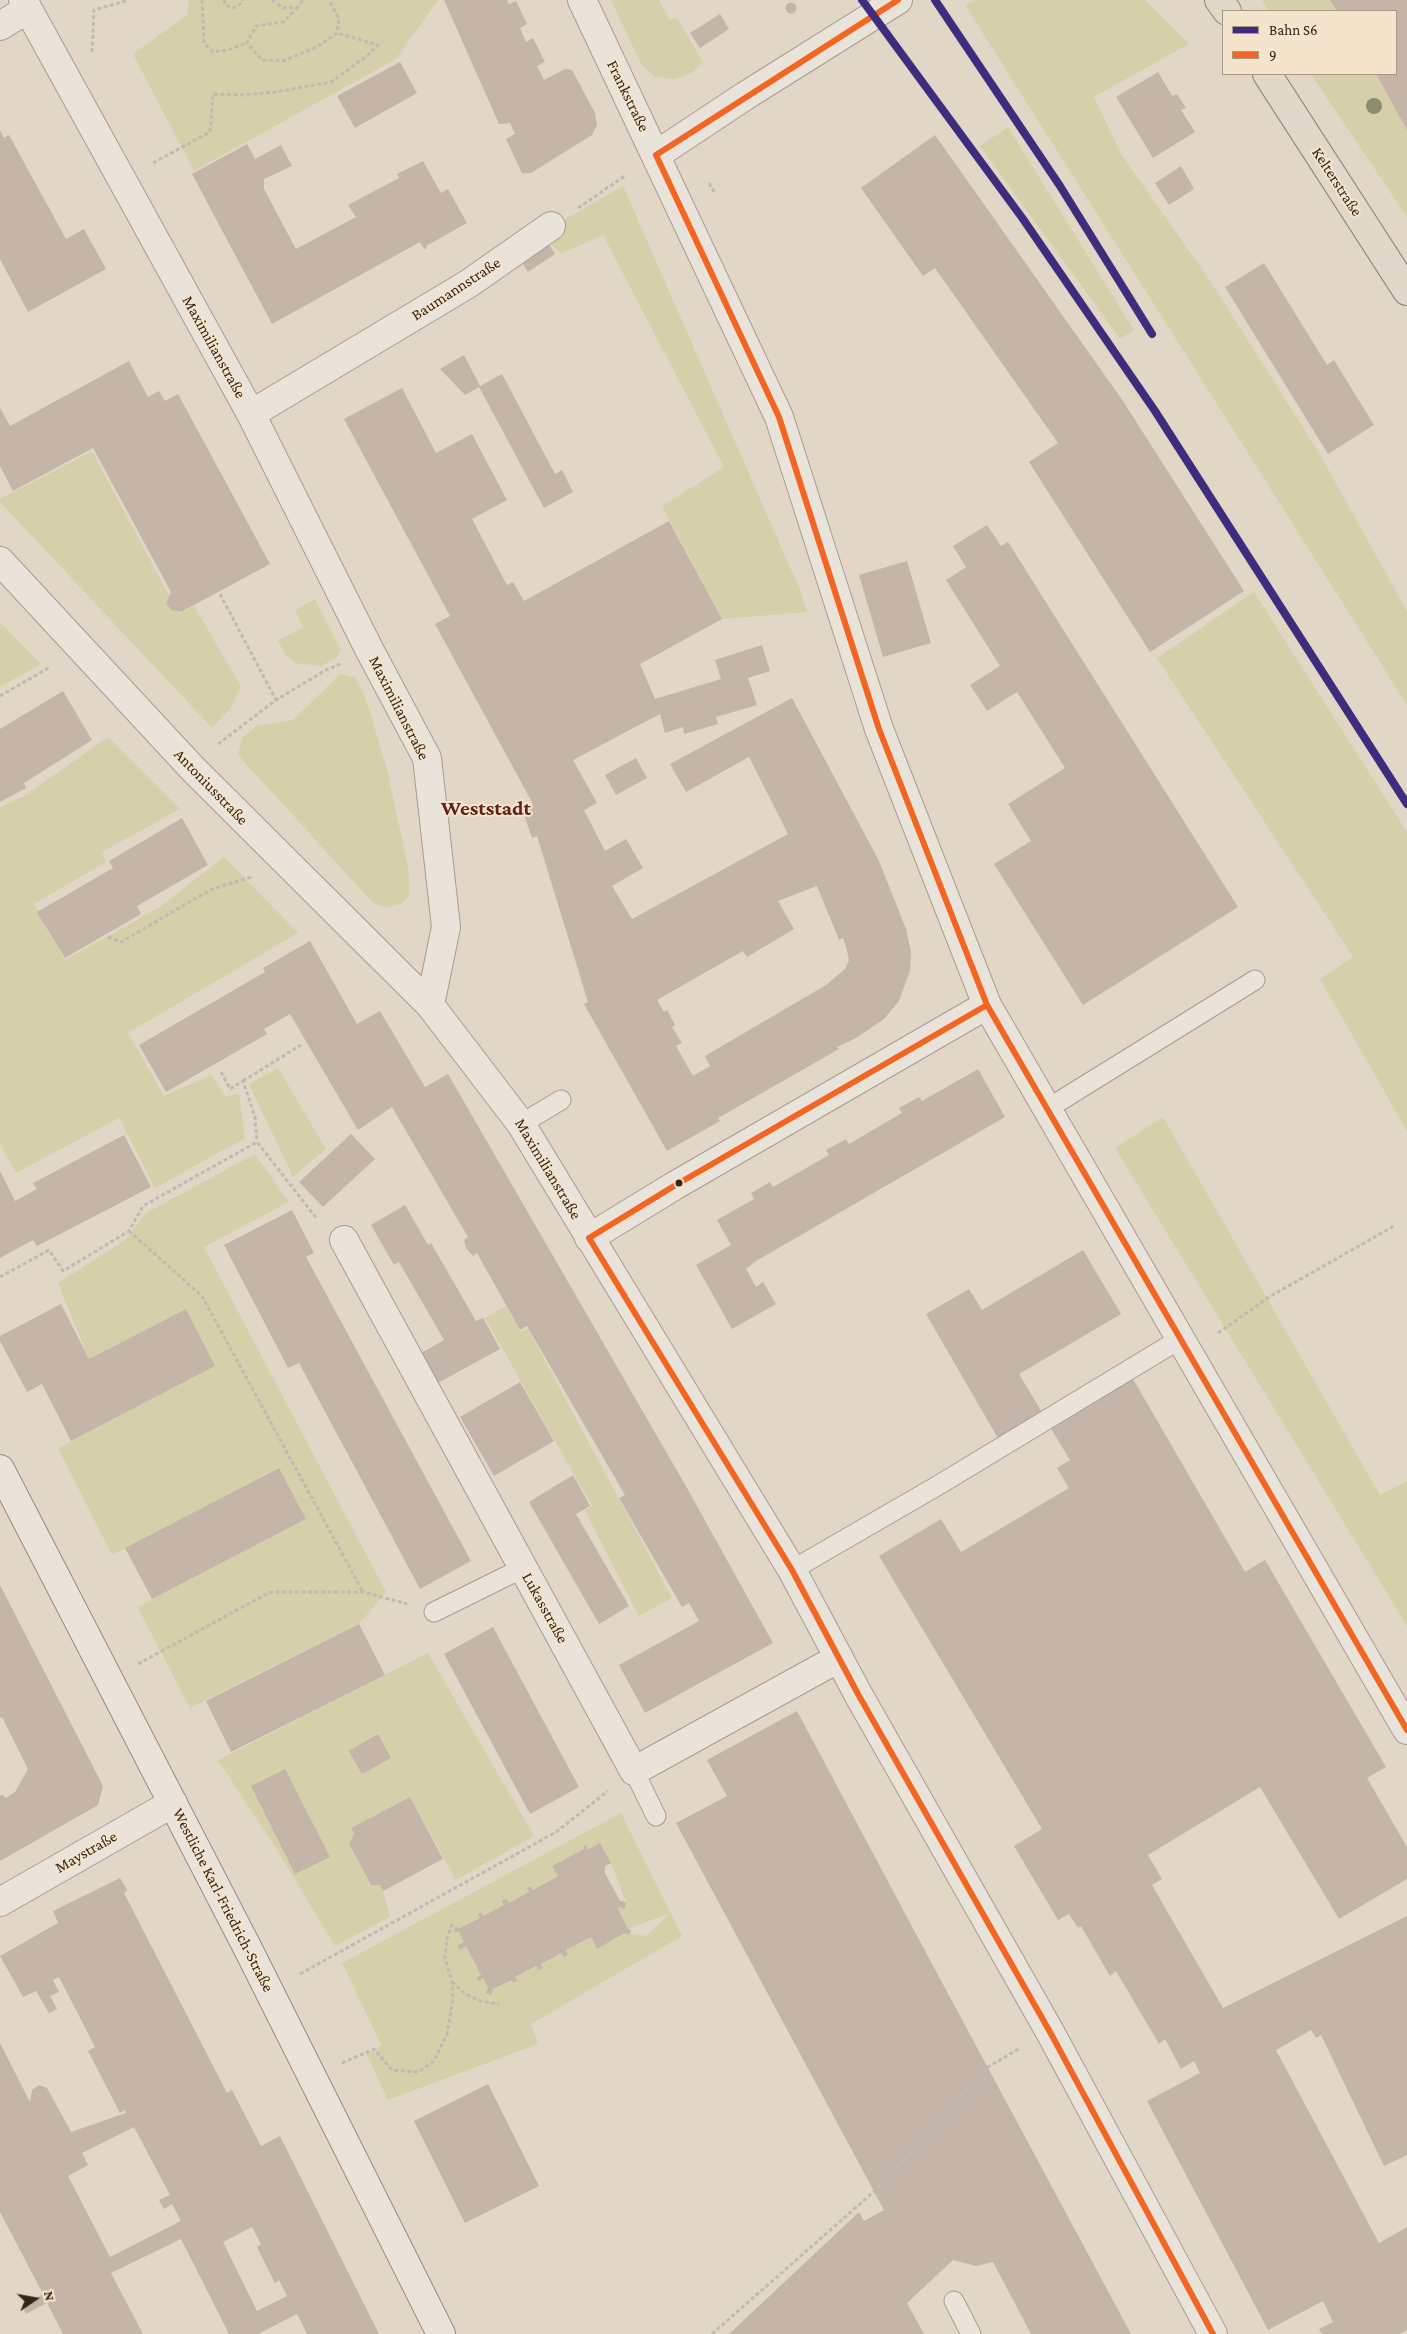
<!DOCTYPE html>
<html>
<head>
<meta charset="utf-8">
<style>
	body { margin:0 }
	#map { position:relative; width:1407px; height:2334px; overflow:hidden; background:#e2d7c7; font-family:"Crimson Pro",serif }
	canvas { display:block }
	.legend { position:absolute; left:1222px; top:10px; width:175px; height:65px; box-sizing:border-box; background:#f5e4cc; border:1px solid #a89785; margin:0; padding:6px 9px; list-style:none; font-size:15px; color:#34241b }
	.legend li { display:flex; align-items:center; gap:10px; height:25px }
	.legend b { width:25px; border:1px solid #a89785 }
	.north { position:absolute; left:10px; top:2274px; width:50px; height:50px; -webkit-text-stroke:4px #f5e4cc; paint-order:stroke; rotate:78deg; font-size:14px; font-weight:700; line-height:20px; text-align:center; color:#34241b }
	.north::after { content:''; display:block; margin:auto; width:18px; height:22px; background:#34241b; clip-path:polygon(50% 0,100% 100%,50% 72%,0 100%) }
</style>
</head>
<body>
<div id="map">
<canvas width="1407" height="2334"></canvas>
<ul class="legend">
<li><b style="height:6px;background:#3d2d7c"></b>Bahn S6</li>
<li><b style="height:6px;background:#f26522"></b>9</li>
</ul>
<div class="north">N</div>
</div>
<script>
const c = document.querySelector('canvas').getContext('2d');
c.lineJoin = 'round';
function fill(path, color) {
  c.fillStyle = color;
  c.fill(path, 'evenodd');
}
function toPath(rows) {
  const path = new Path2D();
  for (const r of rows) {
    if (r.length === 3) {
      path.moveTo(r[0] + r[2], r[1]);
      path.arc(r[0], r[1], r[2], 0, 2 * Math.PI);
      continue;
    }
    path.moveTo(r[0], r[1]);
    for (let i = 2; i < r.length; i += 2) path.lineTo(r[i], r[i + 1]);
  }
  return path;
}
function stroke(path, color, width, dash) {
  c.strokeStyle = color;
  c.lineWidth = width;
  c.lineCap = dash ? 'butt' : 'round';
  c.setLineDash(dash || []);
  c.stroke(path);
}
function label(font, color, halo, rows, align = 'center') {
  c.font = font + ' "Crimson Pro",serif';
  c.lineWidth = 4;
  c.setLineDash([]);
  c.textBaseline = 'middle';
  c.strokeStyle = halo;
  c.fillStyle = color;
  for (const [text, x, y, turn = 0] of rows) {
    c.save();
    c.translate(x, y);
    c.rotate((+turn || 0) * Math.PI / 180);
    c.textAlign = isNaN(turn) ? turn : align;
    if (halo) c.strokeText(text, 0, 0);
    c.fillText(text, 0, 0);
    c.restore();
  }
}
fill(toPath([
	[189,0,438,0,396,59,194,171,133,54,187,15],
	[611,0,659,0,670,20,676,17,703,62,693,72,675,79,655,77,641,64],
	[975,0,1145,0,1189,44,1094,97,1121,154,1211,282,1318,451,1407,611,1407,705,965,5],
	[1262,0,1330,0,1337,11,1269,11],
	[1311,74,1376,74,1407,130,1407,217],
	[1008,127,1134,330,1120,339,980,146],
	[623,186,800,590,807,612,722,619,662,506,724,467,603,235,561,254,541,233],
	[92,451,179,614,194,606,241,686,230,709,212,728,0,502,0,499],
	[1254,592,1407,832,1407,1131,1320,979,1353,957,1157,658],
	[315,599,341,650,336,658,321,666,295,663,285,655,278,640,303,628,295,610],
	[0,622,41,664,0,687],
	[340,674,355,677,367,702,387,770,408,866,410,895,401,904,385,907,373,903,238,755,242,738,256,726,293,720],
	[108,737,180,809,102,852,106,862,34,904,65,960,158,908,224,857,298,933,128,1033,164,1096,211,1075,225,1096,239,1094,245,1138,155,1188,119,1118,16,1173,0,1144,0,808,27,794],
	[278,1068,326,1149,293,1177,249,1084],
	[1163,1117,1380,1495,1407,1481,1407,1626,1115,1148],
	[255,1154,289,1202,204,1247,386,1592,359,1624,190,1708,138,1608,152,1599,306,1519,278,1468,112,1555,58,1448,215,1366,186,1309,89,1359,58,1283,125,1240,146,1213],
	[506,1306,521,1332,528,1329,672,1598,639,1616,585,1511,592,1506,485,1318],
	[428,1653,534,1836,456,1880,410,1797,351,1828,354,1834,349,1844,371,1885,380,1885,383,1891,390,1917,335,1946,272,1842,218,1760],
	[621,1813,682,1936,531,2024,538,2044,388,2100,366,2053,382,2046,342,1963],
	[600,1843,611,1863,626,1902,625,1908,617,1907,628,1929,670,1913,646,1936,625,1933,597,1949,591,1937,566,1950,568,1955,564,1957,561,1953,541,1964,543,1968,538,1970,536,1966,515,1977,517,1981,513,1983,512,1980,493,1989,488,1988,483,1978,478,1981,476,1977,481,1975,466,1946,460,1950,458,1946,464,1942,459,1932,454,1932,455,1927,460,1928,480,1918,478,1914,481,1912,483,1916,504,1905,503,1901,506,1899,509,1903,529,1892,527,1888,531,1886,533,1890,558,1876,553,1866,584,1849,583,1845,586,1845,587,1850]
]), '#d5d0a9');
fill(toPath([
	[444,0,507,0,509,4,516,1,527,24,520,28,526,42,533,38,545,62,537,66,544,80,565,69,572,70,595,113,597,125,592,135,531,173,522,173,506,139,515,134,510,123,499,124],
	[1330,0,1407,0,1407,130,1376,74,1396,74,1396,11,1337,11],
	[791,8,5.5],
	[720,14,729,29,700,48,690,33],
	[400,62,417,93,355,128,337,96],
	[1158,72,1172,96,1177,94,1186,108,1181,110,1195,132,1153,158,1116,97],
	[0,130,4,138,9,135,66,239,84,229,106,269,28,312,0,259],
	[935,135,1123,401,1244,591,1150,652,1029,462,1058,443,935,268,923,276,861,188],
	[247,144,255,159,281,145,292,166,264,179,264,189,296,249,356,217,348,205,399,178,397,174,423,161,441,193,448,189,467,223,426,246,427,248,424,249,420,242,272,324,192,174],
	[1181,166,1194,189,1169,205,1155,183],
	[546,239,555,254,528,272,518,257],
	[1264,263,1327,365,1334,360,1374,425,1328,454,1225,287],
	[464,355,480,386,502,374,555,474,562,470,573,492,544,508,479,387,465,395,440,369],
	[129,361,148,397,159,391,165,401,178,394,270,564,181,612,171,610,166,603,171,592,93,448,13,491,0,466,0,408,10,426],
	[402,388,436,453,472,434,507,500,472,519,507,585,513,582,524,601,669,521,722,619,640,664,655,699,721,679,715,660,762,645,770,671,748,678,757,705,716,717,718,724,684,734,683,727,665,733,660,714,573,760,597,803,584,810,605,851,626,839,643,868,612,886,632,919,788,834,749,757,686,792,670,764,792,698,879,861,906,929,911,952,910,971,899,1001,884,1019,856,1038,837,1047,839,1049,718,1118,720,1121,667,1151,584,1004,588,1002,537,836,532,838,522,809,533,804,435,624,450,616,344,419],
	[817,886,839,940,843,938,846,947,849,960,845,969,826,985,705,1056,710,1066,693,1076,676,1046,682,1043,672,1027,675,1025,667,1010,664,1012,657,1000,743,951,747,957,794,929,778,901],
	[987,525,1001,546,1008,542,1238,907,1083,1005,994,864,1031,841,1008,804,1065,768,1017,692,987,711,970,685,1000,666,946,580,966,567,953,546],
	[907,561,931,643,883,657,859,575],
	[63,691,92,740,24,783,26,788,0,802,0,729],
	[636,758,647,778,616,795,605,775],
	[182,818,208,865,137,906,141,914,65,958,37,912,113,868,109,861],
	[310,941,357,1024,380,1011,425,1087,448,1074,687,1488,773,1643,645,1713,619,1665,699,1621,689,1603,682,1607,619,1498,625,1495,527,1326,520,1330,477,1253,473,1256,466,1248,464,1240,468,1237,392,1107,358,1130,290,1014,264,1029,267,1034,166,1092,139,1045,265,972,263,968],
	[978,1069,1005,1117,756,1261,746,1269,756,1287,763,1282,776,1304,732,1329,696,1265,731,1245,717,1220,754,1199,751,1193,770,1182,773,1187,829,1155,826,1150,846,1139,849,1144,902,1113,899,1108,919,1097,922,1101],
	[351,1134,375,1159,323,1207,299,1182],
	[124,1135,151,1187,37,1246,33,1240,0,1258,0,1171,15,1201,37,1189,33,1183],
	[405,1205,428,1245,431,1243,476,1321,483,1318,500,1349,438,1383,421,1353,444,1340,399,1262,394,1265,371,1225],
	[292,1210,314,1253,306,1257,471,1561,420,1589,299,1363,288,1368,224,1245],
	[1083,1250,1121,1314,1019,1374,1043,1414,999,1440,926,1314,969,1289,982,1310],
	[61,1304,89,1359,186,1309,215,1366,71,1441,42,1384,27,1392,0,1341,0,1336],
	[1133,1379,1245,1572,1265,1560,1386,1767,1367,1778,1407,1847,1407,1879,1339,1919,1260,1787,1148,1855,1162,1879,1152,1885,1223,2008,1407,1916,1407,2155,1384,2166,1321,2035,1316,2038,1311,2030,1276,2050,1379,2243,1407,2227,1407,2330,1399,2334,1322,2334,1319,2329,1333,2322,1323,2301,1268,2330,1147,2101,1200,2073,1194,2061,1181,2069,1165,2039,1159,2044,1116,1971,1110,1976,1081,1926,1078,1928,1069,1914,1058,1920,1014,1846,1042,1829,879,1556,941,1519,961,1552,1069,1488,1057,1468,1070,1460,1050,1427],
	[520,1382,554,1441,494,1476,460,1417],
	[279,1468,306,1519,152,1599,125,1548],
	[573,1475,590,1506,576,1514,629,1606,599,1624,529,1502],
	[0,1585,103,1786,98,1805,0,1861,0,1796,2,1795,6,1798,15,1792,28,1769,2,1717,0,1718],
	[359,1624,385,1675,231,1752,206,1701],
	[493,1627,579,1787,530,1814,444,1654],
	[797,1711,923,1947,1131,2334,1031,2334,993,2262,976,2266,953,2260,907,2303,924,2334,729,2334,859,2212,864,2221,884,2210,676,1823,727,1796,707,1760],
	[378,1734,391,1758,362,1774,349,1751],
	[285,1769,330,1857,295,1874,251,1786],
	[410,1797,443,1859,383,1891,380,1885,371,1885,349,1844,354,1834,351,1828],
	[600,1843,611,1863,605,1866,605,1873,620,1901,626,1902,625,1909,617,1907,628,1929,631,1930,629,1935,625,1933,597,1949,591,1937,566,1950,568,1955,564,1957,561,1953,541,1964,543,1968,538,1970,536,1966,515,1977,517,1981,513,1983,512,1980,493,1989,491,1995,486,1993,488,1988,483,1978,478,1981,476,1978,481,1975,466,1946,460,1950,457,1946,464,1942,459,1932,454,1932,455,1927,460,1928,480,1918,478,1914,482,1912,483,1916,504,1905,502,1901,506,1899,509,1903,529,1892,527,1888,531,1886,533,1890,558,1876,552,1866,584,1849,583,1846,586,1845,587,1850],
	[120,1878,127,1890,124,1893,227,2093,232,2090,261,2146,280,2136,379,2334,307,2334,297,2314,258,2334,229,2334,181,2239,111,2273,143,2334,63,2334,47,2303,26,2314,22,2305,43,2294,0,2212,0,2043,30,2102,32,2090,39,2085,47,2088,71,2132,126,2113,125,2110,120,2113,88,2051,95,2047,59,1977,53,1980,59,1992,50,1996,57,2009,49,2013,36,1991,23,1997,0,1956,58,1923,53,1911],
	[134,2127,170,2195,159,2200,164,2209,172,2204,181,2221,110,2257,68,2176,88,2165,82,2153],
	[252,2227,261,2244,257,2247,275,2283,279,2280,287,2296,257,2311,223,2242],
	[488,2084,539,2186,465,2223,414,2121]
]), '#c5b4a8');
const service = toPath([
	[1047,1109,1255,980],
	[521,1124,561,1100],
	[792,1570,937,1486,1180,1339],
	[434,1612,523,1568],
	[634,1771,656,1816],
	[954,2301,971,2334]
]);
const minor = toPath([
	[23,0,251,414,370,651,427,758,446,927,430,1005],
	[582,0,779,417,879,729,987,1005,1407,1730],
	[0,26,28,9],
	[656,155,745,96,898,0],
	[251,414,468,284,551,226],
	[589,1238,674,1186,987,1005],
	[344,1240,634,1771,839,1658],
	[0,1902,173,1803]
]);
const tertiary = toPath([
	[0,561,193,769,430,1005,521,1124,792,1570,858,1694,1050,2032,1213,2334]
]);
const secondary = toPath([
	[0,1469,247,1947,441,2334]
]);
const primary = toPath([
	[1219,0,1227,11],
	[1267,74,1407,291]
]);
stroke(service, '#a69c91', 21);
stroke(minor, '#a69c91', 30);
stroke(tertiary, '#a69c91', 30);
stroke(secondary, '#968c81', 30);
stroke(primary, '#8c8278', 30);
stroke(toPath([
	[202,0,204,43,213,52,228,50,247,43],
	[224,0,225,5,233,8,242,3,243,0],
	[272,0,283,8,298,7,303,0],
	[298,7,283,22,256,26,247,43,262,60,283,61,317,47,337,33,339,19,329,0],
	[92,52,94,10,129,0],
	[153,163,210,132,213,94,242,95,275,92,331,82,367,56,378,45,337,33],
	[709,183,715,193],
	[578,208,626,175],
	[220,594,276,700],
	[0,696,50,667],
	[218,744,276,700,326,670,340,664],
	[108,937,121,942,212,889,252,877],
	[221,1072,230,1089,243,1081,255,1117,257,1142],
	[243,1081,301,1045],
	[129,1231,202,1296,363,1592],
	[0,1277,49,1250,63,1271,129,1231,143,1206,257,1142,317,1219],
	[1218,1333,1269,1297,1394,1226],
	[138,1664,270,1592,363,1592,407,1604],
	[300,1974,556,1832,608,1791],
	[452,1982,464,1993,480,2001,499,2004],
	[342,2063,374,2049,392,2070,418,2072,434,2061,447,2034,453,1999,452,1981,445,1958,447,1938,453,1922],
	[712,2334,878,2188,988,2067,1020,2048]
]), '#c2bab1', 3, [4, 2.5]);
stroke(service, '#eae3d9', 19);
stroke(minor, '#eae3d9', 28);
stroke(tertiary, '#eae3d9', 28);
stroke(secondary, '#eae3d9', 28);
stroke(primary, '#e2d8ca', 28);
stroke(toPath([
	[656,155,779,417,879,729,987,1005,1407,1730],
	[656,155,898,0],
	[589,1238,792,1570,858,1694,1050,2032,1213,2334],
	[589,1238,674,1186,987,1005]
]), '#f26522', 6);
stroke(toPath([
	[862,0,1023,219,1155,411,1407,804],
	[935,0,1060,186,1152,334]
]), '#3d2d7c', 8);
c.fillStyle = '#8e8d6c';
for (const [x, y] of [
	[1374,106]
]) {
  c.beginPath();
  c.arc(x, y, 8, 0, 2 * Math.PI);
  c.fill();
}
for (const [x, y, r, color] of [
	[679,1183,4.5,"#34241b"]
]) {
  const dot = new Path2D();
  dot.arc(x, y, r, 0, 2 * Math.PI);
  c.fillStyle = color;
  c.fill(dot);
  stroke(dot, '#f5e4cc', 2);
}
label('16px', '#34241b', '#f5e4cc', [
	["Frankstraße",628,96,64],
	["Kelterstraße",1337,182,57],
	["Baumannstraße",456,289,-33],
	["Maximilianstraße",214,347,61],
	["Maximilianstraße",399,708,63],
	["Antoniusstraße",211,787,46],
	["Maximilianstraße",548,1169,59],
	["Lukasstraße",545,1608,61],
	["Maystraße",86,1852,-30],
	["Westliche Karl-Friedrich-Straße",223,1900,63]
]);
label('bold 21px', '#60211b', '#f5e4cc', [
	["Weststadt",486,809]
]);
</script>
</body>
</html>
